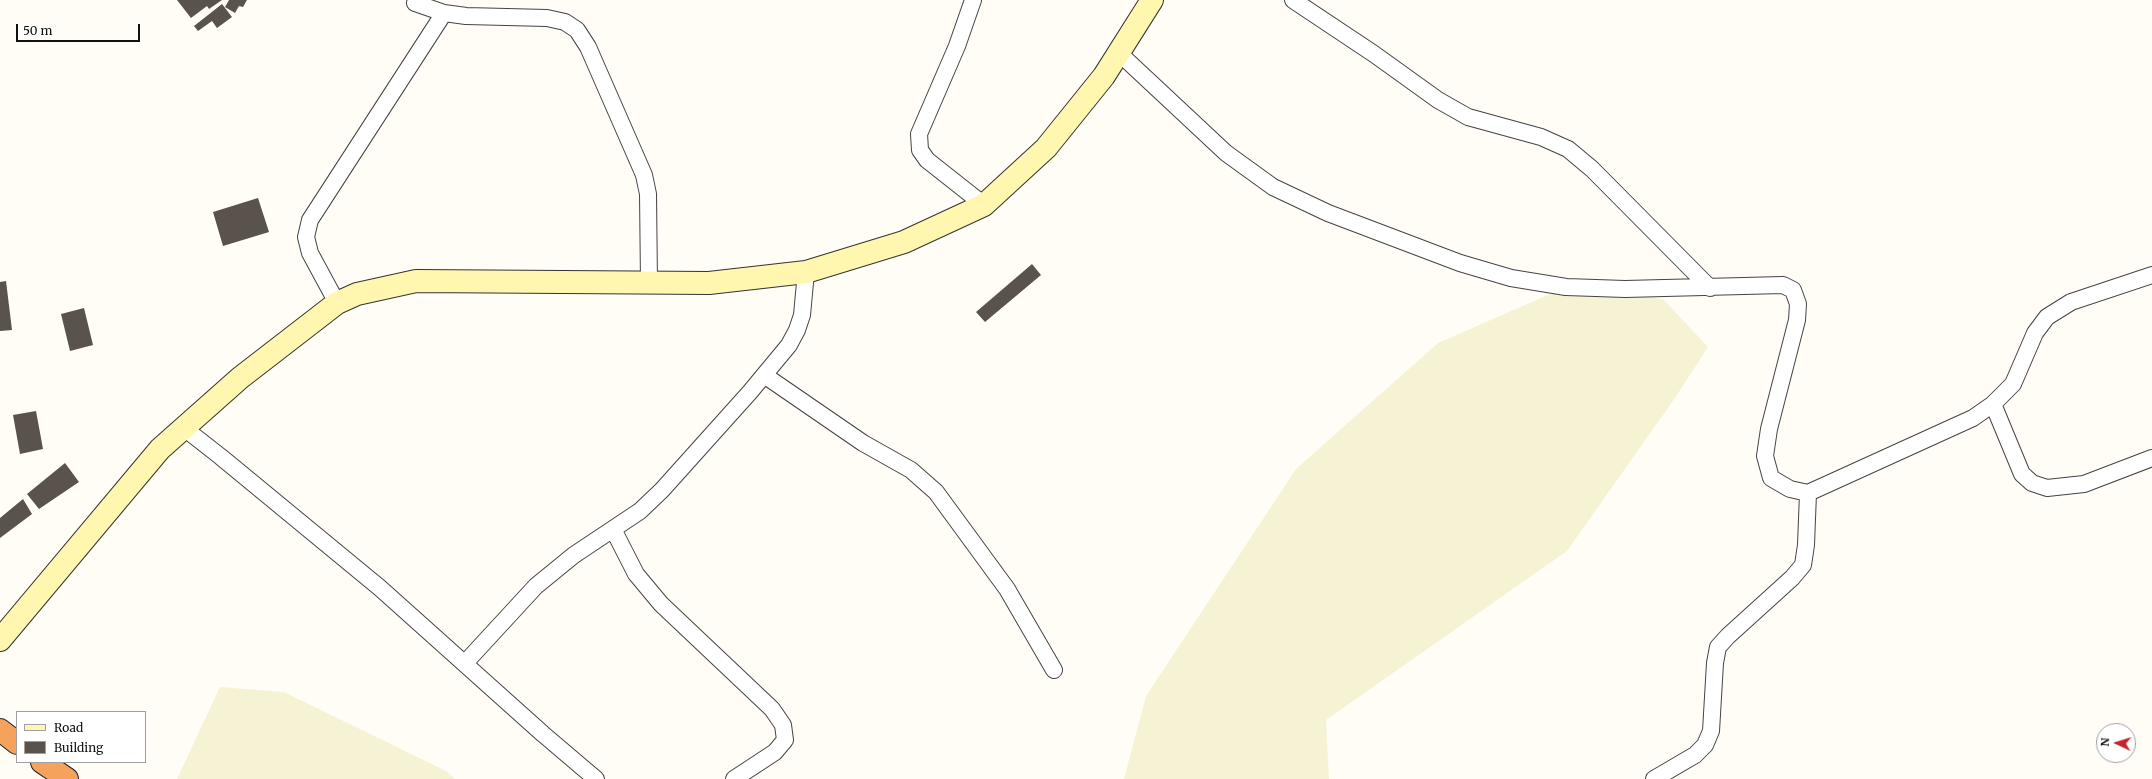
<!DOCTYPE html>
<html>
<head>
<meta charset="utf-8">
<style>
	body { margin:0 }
	#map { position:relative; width:2152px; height:779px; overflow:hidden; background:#fffdf5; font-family:Merriweather,serif }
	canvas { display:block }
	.legend { position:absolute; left:16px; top:711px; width:130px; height:52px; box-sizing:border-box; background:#fff; border:1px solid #a0a0a0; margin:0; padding:5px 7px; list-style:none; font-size:12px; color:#111 }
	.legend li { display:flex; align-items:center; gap:8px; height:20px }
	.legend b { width:20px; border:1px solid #a0a0a0 }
	.north { position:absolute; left:2096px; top:723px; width:40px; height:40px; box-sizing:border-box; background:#fff; border:1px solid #a0a0a0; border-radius:50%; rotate:274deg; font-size:11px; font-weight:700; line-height:16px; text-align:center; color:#111 }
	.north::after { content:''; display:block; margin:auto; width:14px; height:18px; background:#c4262e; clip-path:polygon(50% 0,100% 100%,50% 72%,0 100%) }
	.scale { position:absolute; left:16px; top:24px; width:124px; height:18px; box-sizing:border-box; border:2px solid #111; border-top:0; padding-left:5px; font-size:12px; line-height:14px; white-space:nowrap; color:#111; -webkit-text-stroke:3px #fff; paint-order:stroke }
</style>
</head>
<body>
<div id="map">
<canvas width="2152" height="779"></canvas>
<ul class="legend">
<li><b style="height:5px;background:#fff6b0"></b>Road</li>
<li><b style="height:11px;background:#5a524d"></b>Building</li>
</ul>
<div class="north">N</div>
<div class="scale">50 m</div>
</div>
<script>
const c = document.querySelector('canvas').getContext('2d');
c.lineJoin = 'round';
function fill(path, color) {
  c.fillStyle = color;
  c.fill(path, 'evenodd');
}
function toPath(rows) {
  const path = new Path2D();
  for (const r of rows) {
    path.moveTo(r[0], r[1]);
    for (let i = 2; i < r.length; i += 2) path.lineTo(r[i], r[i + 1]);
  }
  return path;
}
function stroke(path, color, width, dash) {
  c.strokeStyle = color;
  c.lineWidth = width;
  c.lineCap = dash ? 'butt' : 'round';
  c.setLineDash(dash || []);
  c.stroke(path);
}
fill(toPath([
	[1566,287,1625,289,1664,300,1708,347,1675,398,1567,551,1326,720,1329,779,1124,779,1146,696,1296,469,1438,343],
	[220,687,284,692,446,771,455,779,177,779]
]), '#f6f3d4');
fill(toPath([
	[177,0,222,0,209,9,207,6,191,18],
	[229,0,247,0,243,7,239,6,235,13,225,7],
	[222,4,232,17,217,28,212,21,198,31,194,26],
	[258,198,269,232,223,246,213,212],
	[1032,264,1041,275,985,322,976,312],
	[6,281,12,330,0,331,0,282],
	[84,308,93,345,70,351,61,314],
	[36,411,43,449,20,454,13,415],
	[65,463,79,482,39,509,27,494],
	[23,499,32,514,0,538,0,518]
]), '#5a524d');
const street = toPath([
	[973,0,957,46,919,134,920,150,927,160,984,205],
	[1293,0,1374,54,1438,100,1468,117,1541,137,1568,149,1592,169,1710,288],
	[415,3,444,13,466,16,547,18,565,22,577,30,588,47,644,175,648,194,649,283],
	[1119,53,1226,153,1273,187,1328,213,1460,263,1511,278,1566,287,1625,289,1783,285,1793,290,1798,304,1797,320,1769,429,1765,456,1771,478,1790,489,1808,493,1973,418,1993,404,2013,384,2035,333,2047,317,2071,302,2152,275],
	[337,303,310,253,306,237,310,220,444,13],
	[764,375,863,443,911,470,936,492,1007,589,1054,670],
	[1993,404,2022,474,2032,483,2047,488,2084,484,2152,458],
	[184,428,221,457,380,588,543,734,596,779],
	[613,529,636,574,661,604,772,709,783,725,785,740,775,752,734,779],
	[465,663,536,586,574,555,640,511,662,490,750,392,789,345,797,330,802,315,806,272],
	[1654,779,1695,755,1705,745,1711,731,1715,663,1718,647,1728,636,1792,578,1803,565,1806,545,1808,493]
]);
const secondary = toPath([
	[0,640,160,449,240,378,337,303,357,294,416,281,709,283,806,272,904,242,984,205,1046,148,1104,76,1152,0]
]);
const highway = toPath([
	[0,730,17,743],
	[42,762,67,779]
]);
stroke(street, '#444', 18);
stroke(secondary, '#333', 24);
stroke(highway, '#222', 24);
stroke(street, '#fff', 16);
stroke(secondary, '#fff6b0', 22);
stroke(highway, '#f5a25d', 22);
</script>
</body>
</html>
